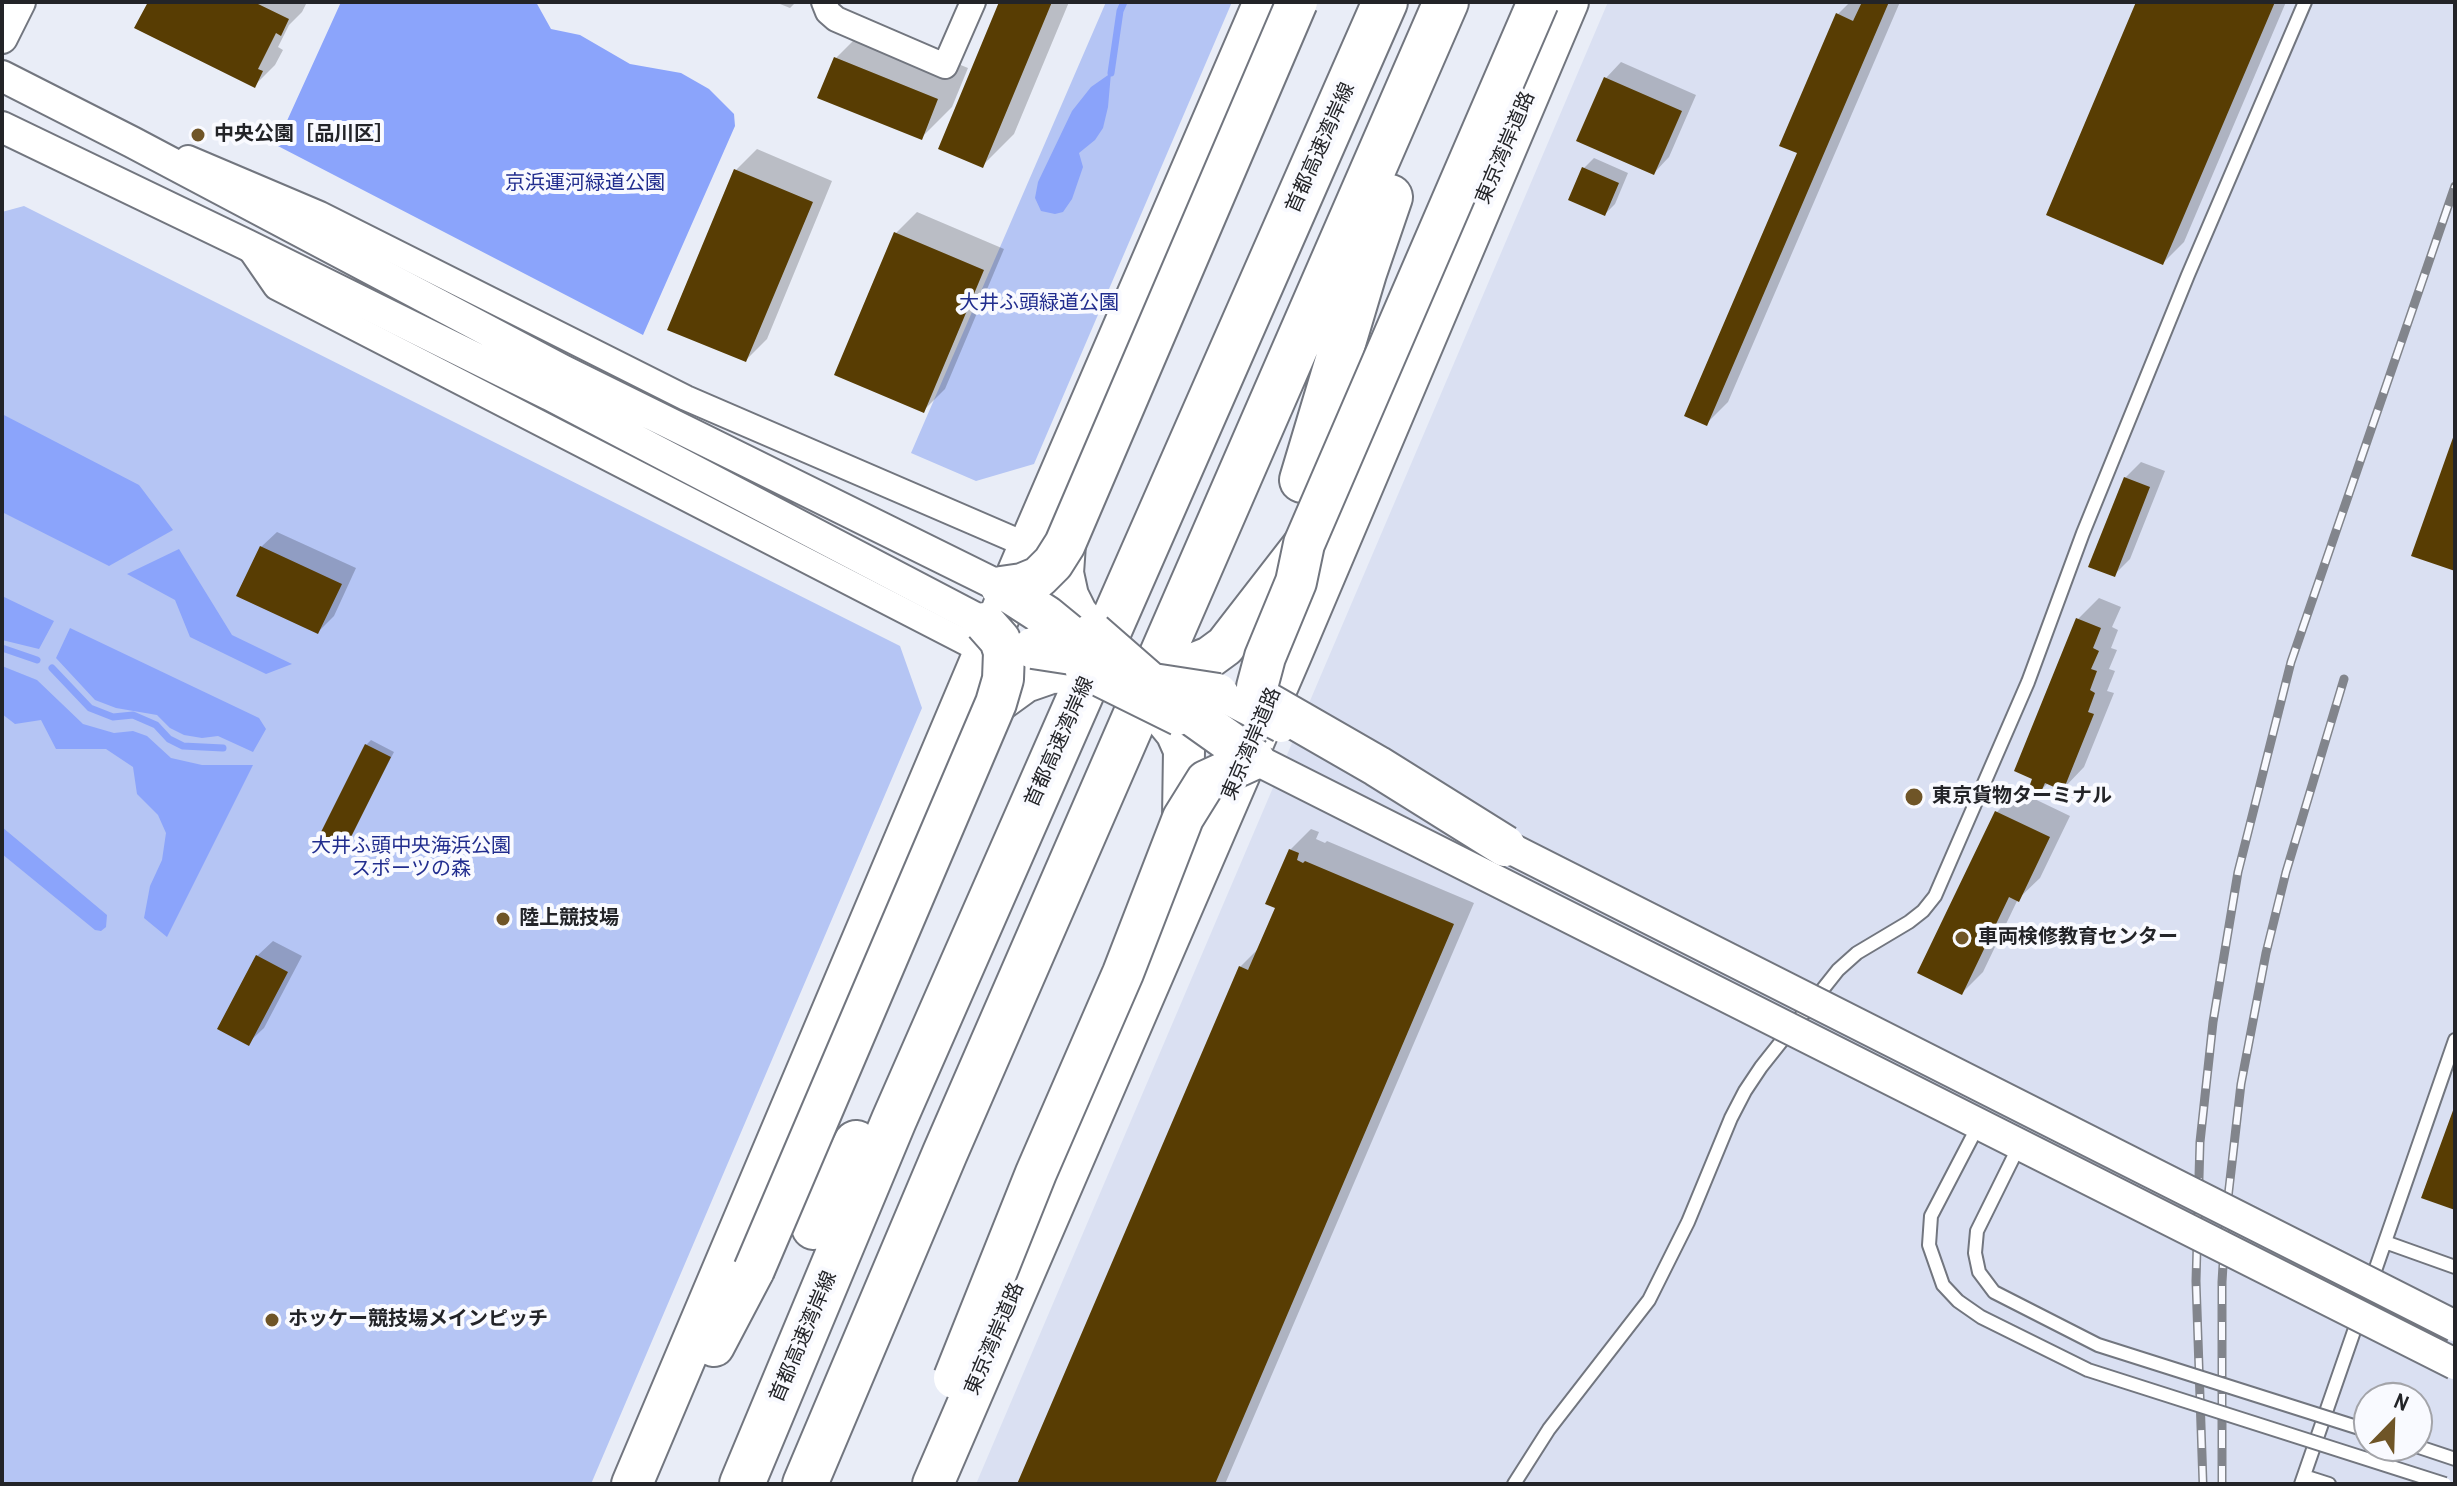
<!DOCTYPE html>
<html>
<head>
<meta charset="utf-8">
<style>
	body { margin:0 }
	#map { position:relative; width:2457px; height:1486px; overflow:hidden; background:#e9edf7; font-family:"Archivo Narrow",sans-serif }
	canvas { display:block }
	.frame { position:absolute; inset:0; border:4px solid #232428; pointer-events:none }
	.north { position:absolute; left:2353px; top:1382px; width:80px; height:80px; box-sizing:border-box; background:#f9faff; border:2px solid #a3a4a9; border-radius:50%; rotate:23deg; font-size:22px; font-weight:700; line-height:32px; text-align:center; color:#232428 }
	.north::after { content:''; display:block; margin:auto; width:28px; height:36px; background:#6f5527; clip-path:polygon(50% 0,100% 100%,50% 72%,0 100%) }
</style>
</head>
<body>
<div id="map">
<canvas width="2457" height="1486"></canvas>
<div class="frame"></div>
<div class="north">N</div>
</div>
<script>
const c = document.querySelector('canvas').getContext('2d');
c.lineJoin = 'round';
function fill(path, color) {
  c.fillStyle = color;
  c.fill(path, 'evenodd');
}
function toPath(rows) {
  const path = new Path2D();
  for (const r of rows) {
    path.moveTo(r[0], r[1]);
    for (let i = 2; i < r.length; i += 2) path.lineTo(r[i], r[i + 1]);
  }
  return path;
}
function stroke(path, color, width, dash) {
  c.strokeStyle = color;
  c.lineWidth = width;
  c.lineCap = dash ? 'butt' : 'round';
  c.setLineDash(dash || []);
  c.stroke(path);
}
function label(font, color, halo, rows, align = 'center') {
  c.font = font + ' "Archivo Narrow","Noto Sans JP",sans-serif';
  c.lineWidth = 8;
  c.setLineDash([]);
  c.textBaseline = 'middle';
  c.strokeStyle = halo;
  c.fillStyle = color;
  for (const [text, x, y, turn = 0] of rows) {
    c.save();
    c.translate(x, y);
    c.rotate((+turn || 0) * Math.PI / 180);
    c.textAlign = isNaN(turn) ? turn : align;
    if (halo) c.strokeText(text, 0, 0);
    c.fillText(text, 0, 0);
    c.restore();
  }
}
fill(toPath([
	[1608,2,2455,2,2455,1484,976,1484],
	[2369,1398,2417,1398,2417,1446,2369,1446]
]), '#dae0f2');
fill(toPath([
	[1106,2,1232,2,1034,464,976,481,911,453],
	[24,206,900,646,922,708,591,1484,2,1484,2,212]
]), '#b5c5f4');
fill(toPath([
	[341,2,536,2,551,29,580,35,630,64,681,73,709,89,734,114,735,126,643,335,276,145],
	[2,414,139,485,173,530,109,566,2,512],
	[179,549,232,635,292,664,266,674,190,637,175,600,127,574],
	[2,596,54,621,39,649,2,640],
	[70,628,259,718,266,729,253,752,218,736,202,738,184,735,170,728,157,715,116,708,95,700,56,658],
	[2,666,37,680,83,724,114,733,133,731,147,736,171,758,202,765,253,765,167,937,144,918,150,886,162,860,166,833,158,815,137,794,133,767,106,749,56,749,41,720,15,724,2,714],
	[2,827,107,915,106,927,101,931,95,930,2,854]
]), '#8ba4fb');
fill(toPath([
	[1111,73,1108,107,1103,128,1095,140,1079,153,1083,167,1072,199,1063,212,1055,214,1041,211,1035,198,1038,182,1072,111,1091,87]
]), '#8aa3fa');
fill(toPath([
	[150,2,307,2,302,12,289,25,278,47,283,50,275,65,254,86],
	[775,2,796,2,790,8],
	[1001,2,1069,2,1014,134,983,165],
	[1850,2,1900,2,1728,402,1707,423,1799,152,1838,14],
	[2138,2,2286,2,2184,242,2163,263],
	[867,27,968,68,952,107,921,138,820,97,836,58],
	[1621,62,1696,95,1669,157,1654,173,1606,78],
	[757,149,832,181,767,339,746,360,736,170],
	[1594,158,1628,173,1615,204,1605,214,1584,168],
	[917,212,1004,249,945,389,924,410,896,233],
	[2141,462,2165,471,2130,559,2114,575,2125,478],
	[277,532,356,568,334,616,318,632,261,547],
	[2099,598,2121,607,2112,627,2118,630,2111,648,2117,650,2109,669,2115,671,2107,691,2114,693,2084,767,2063,789,2048,783,2039,792,2078,619],
	[371,740,394,752,342,852,366,745],
	[2018,791,2070,816,2040,878,2018,899,1983,972,1962,993,1920,973,1997,812],
	[1311,829,1319,832,1316,839,1325,843,1327,841,1474,903,1225,1484,1019,1484,1240,967,1260,947,1277,907,1290,850],
	[273,941,302,956,264,1028,248,1043,257,956]
]), '#0003');
stroke(toPath([
	[1111,73,1120,11,1124,2],
	[2,648,37,660],
	[52,668,90,708,113,717,133,715,156,725,169,739,183,746,223,748]
]), '#8aa3fa', 7);
fill(toPath([
	[148,2,254,2,289,19,281,36,276,33,258,69,263,71,255,88,134,28],
	[999,2,1052,2,983,168,938,149],
	[1862,2,1889,2,1707,426,1684,416,1797,153,1779,146,1836,13,1853,21],
	[2136,2,2275,2,2163,265,2046,215],
	[834,57,938,99,922,140,817,98],
	[1604,77,1682,111,1654,175,1576,141],
	[1582,167,1619,183,1605,216,1568,200],
	[734,169,813,202,746,362,667,330],
	[894,232,984,270,924,413,834,375],
	[2455,432,2455,571,2411,556],
	[2124,477,2150,487,2115,577,2088,567],
	[260,546,342,584,318,634,236,596],
	[2076,618,2101,628,2093,648,2099,651,2091,669,2097,671,2090,690,2095,693,2088,712,2094,714,2063,791,2045,783,2040,794,2028,790,2032,779,2014,771],
	[365,744,391,757,342,855,316,842],
	[1995,811,2050,837,2019,902,2009,897,1962,995,1917,973],
	[1289,849,1299,853,1297,860,1303,863,1305,861,1454,924,1215,1484,1017,1484,1239,966,1248,970,1275,908,1265,904],
	[256,955,288,972,249,1046,217,1029],
	[2455,1105,2455,1210,2421,1198]
]), '#583d03');
const service = toPath([
	[2385,1242,2455,1267],
	[2416,1446,2455,1459],
	[2304,1476,2329,1484],
	[1514,1484,1549,1429,1649,1300,1688,1222,1731,1118,1745,1091,1761,1067,1838,970,1857,953,1909,922,1923,911,1935,896,2028,682,2083,533,2188,275,2305,2],
	[2301,1484,2455,1040]
]);
const minor = toPath([
	[824,2,828,12,836,19,945,66,973,2],
	[188,158,320,214,686,398,1029,546],
	[247,245,276,287,986,653]
]);
const tertiary = toPath([
	[2,38,20,2],
	[2,76,132,142,564,371,1001,587],
	[2,127,247,245,550,395,985,623]
]);
const trunk = toPath([
	[1065,544,1063,573,1068,596,1077,614,1093,633],
	[1161,666,1195,663,1210,657,1225,646,1304,544],
	[996,703,1025,682,1051,673,1081,672],
	[1158,710,1176,732,1184,750,1183,818],
	[714,1346,754,1270],
	[632,1484,1029,546,1264,2],
	[933,1484,1291,655,1568,2]
]);
const motorway = toPath([
	[1302,480,1364,273,1390,197],
	[814,1227,856,1143],
	[742,1484,894,1120,1385,2],
	[805,1484,945,1153,1446,2]
]);
stroke(service, '#72767f', 16);
stroke(minor, '#72767f', 28);
stroke(tertiary, '#72767f', 34);
stroke(trunk, '#72767f', 44);
stroke(motorway, '#72767f', 48);
stroke(service, '#fff', 12);
stroke(minor, '#fff', 24);
stroke(tertiary, '#fff', 30);
stroke(trunk, '#fff', 40);
stroke(motorway, '#fff', 44);
const rail = toPath([
	[2203,1484,2196,1281,2200,1142,2213,1022,2238,872,2291,662,2455,186],
	[2222,1484,2222,1282,2226,1215,2241,1084,2266,953,2286,872,2344,679]
]);
stroke(rail, '#82858c', 9);
stroke(rail, '#f9faff', 6, [18]);
const serviceBridge = toPath([
	[1979,1124,1931,1216,1929,1245,1943,1285,1958,1301,1981,1317,2088,1370,2445,1484],
	[2020,1144,1977,1231,1975,1253,1979,1272,1994,1292,2098,1345,2369,1431]
]);
const tertiaryBridge = toPath([
	[1081,672,1178,720],
	[1218,694,1281,727],
	[1235,749,2455,1364],
	[1486,836,2455,1326]
]);
const trunkBridge = toPath([
	[1001,587,1022,584,1039,577,1053,563,1065,544,1297,2],
	[1001,587,1046,616,1107,666],
	[1093,633,1164,695,1254,759],
	[1033,648,1098,658],
	[1153,684,1218,694],
	[1505,846,1377,766,1264,701,1259,694,1257,687,1265,657,1296,582,1304,544,1538,2],
	[754,1270,996,703,1003,679,1004,652,1000,640,985,623],
	[954,1378,1036,1173,1123,973,1183,818,1206,781,1254,759]
]);
stroke(serviceBridge, '#72767f', 16, []);
stroke(tertiaryBridge, '#72767f', 34, []);
stroke(trunkBridge, '#72767f', 44, []);
stroke(serviceBridge, '#fff', 12);
stroke(tertiaryBridge, '#fff', 30);
stroke(trunkBridge, '#fff', 40);
for (const [x, y, r, color] of [
	[198,135,8,"#6f5527"],
	[1914,797,10,"#6f5527"],
	[503,919,8,"#6f5527"],
	[1962,938,8,"#6f5527"],
	[272,1320,8,"#6f5527"]
]) {
  const dot = new Path2D();
  dot.arc(x, y, r, 0, 2 * Math.PI);
  c.fillStyle = color;
  c.fill(dot);
  stroke(dot, '#f9faff', 3);
}
label('bold 20px', '#232428', '#f9faff', [
	["中央公園［品川区］",214,135],
	["東京貨物ターミナル",1932,797],
	["陸上競技場",519,919],
	["車両検修教育センター",1978,938],
	["ホッケー競技場メインピッチ",288,1320]
], 'left');
label('20px', '#232428', '#f9faff', [
	["首都高速湾岸線",1321,148,-66],
	["東京湾岸道路",1506,148,-67],
	["首都高速湾岸線",1060,742,-66],
	["東京湾岸道路",1252,744,-67],
	["首都高速湾岸線",804,1337,-67],
	["東京湾岸道路",995,1339,-67]
]);
label('20px', '#212d8e', '#f9faff', [
	["京浜運河緑道公園",585,184],
	["大井ふ頭緑道公園",1039,304],
	["大井ふ頭中央海浜公園",411,847],
	["スポーツの森",411,870]
]);
</script>
</body>
</html>
